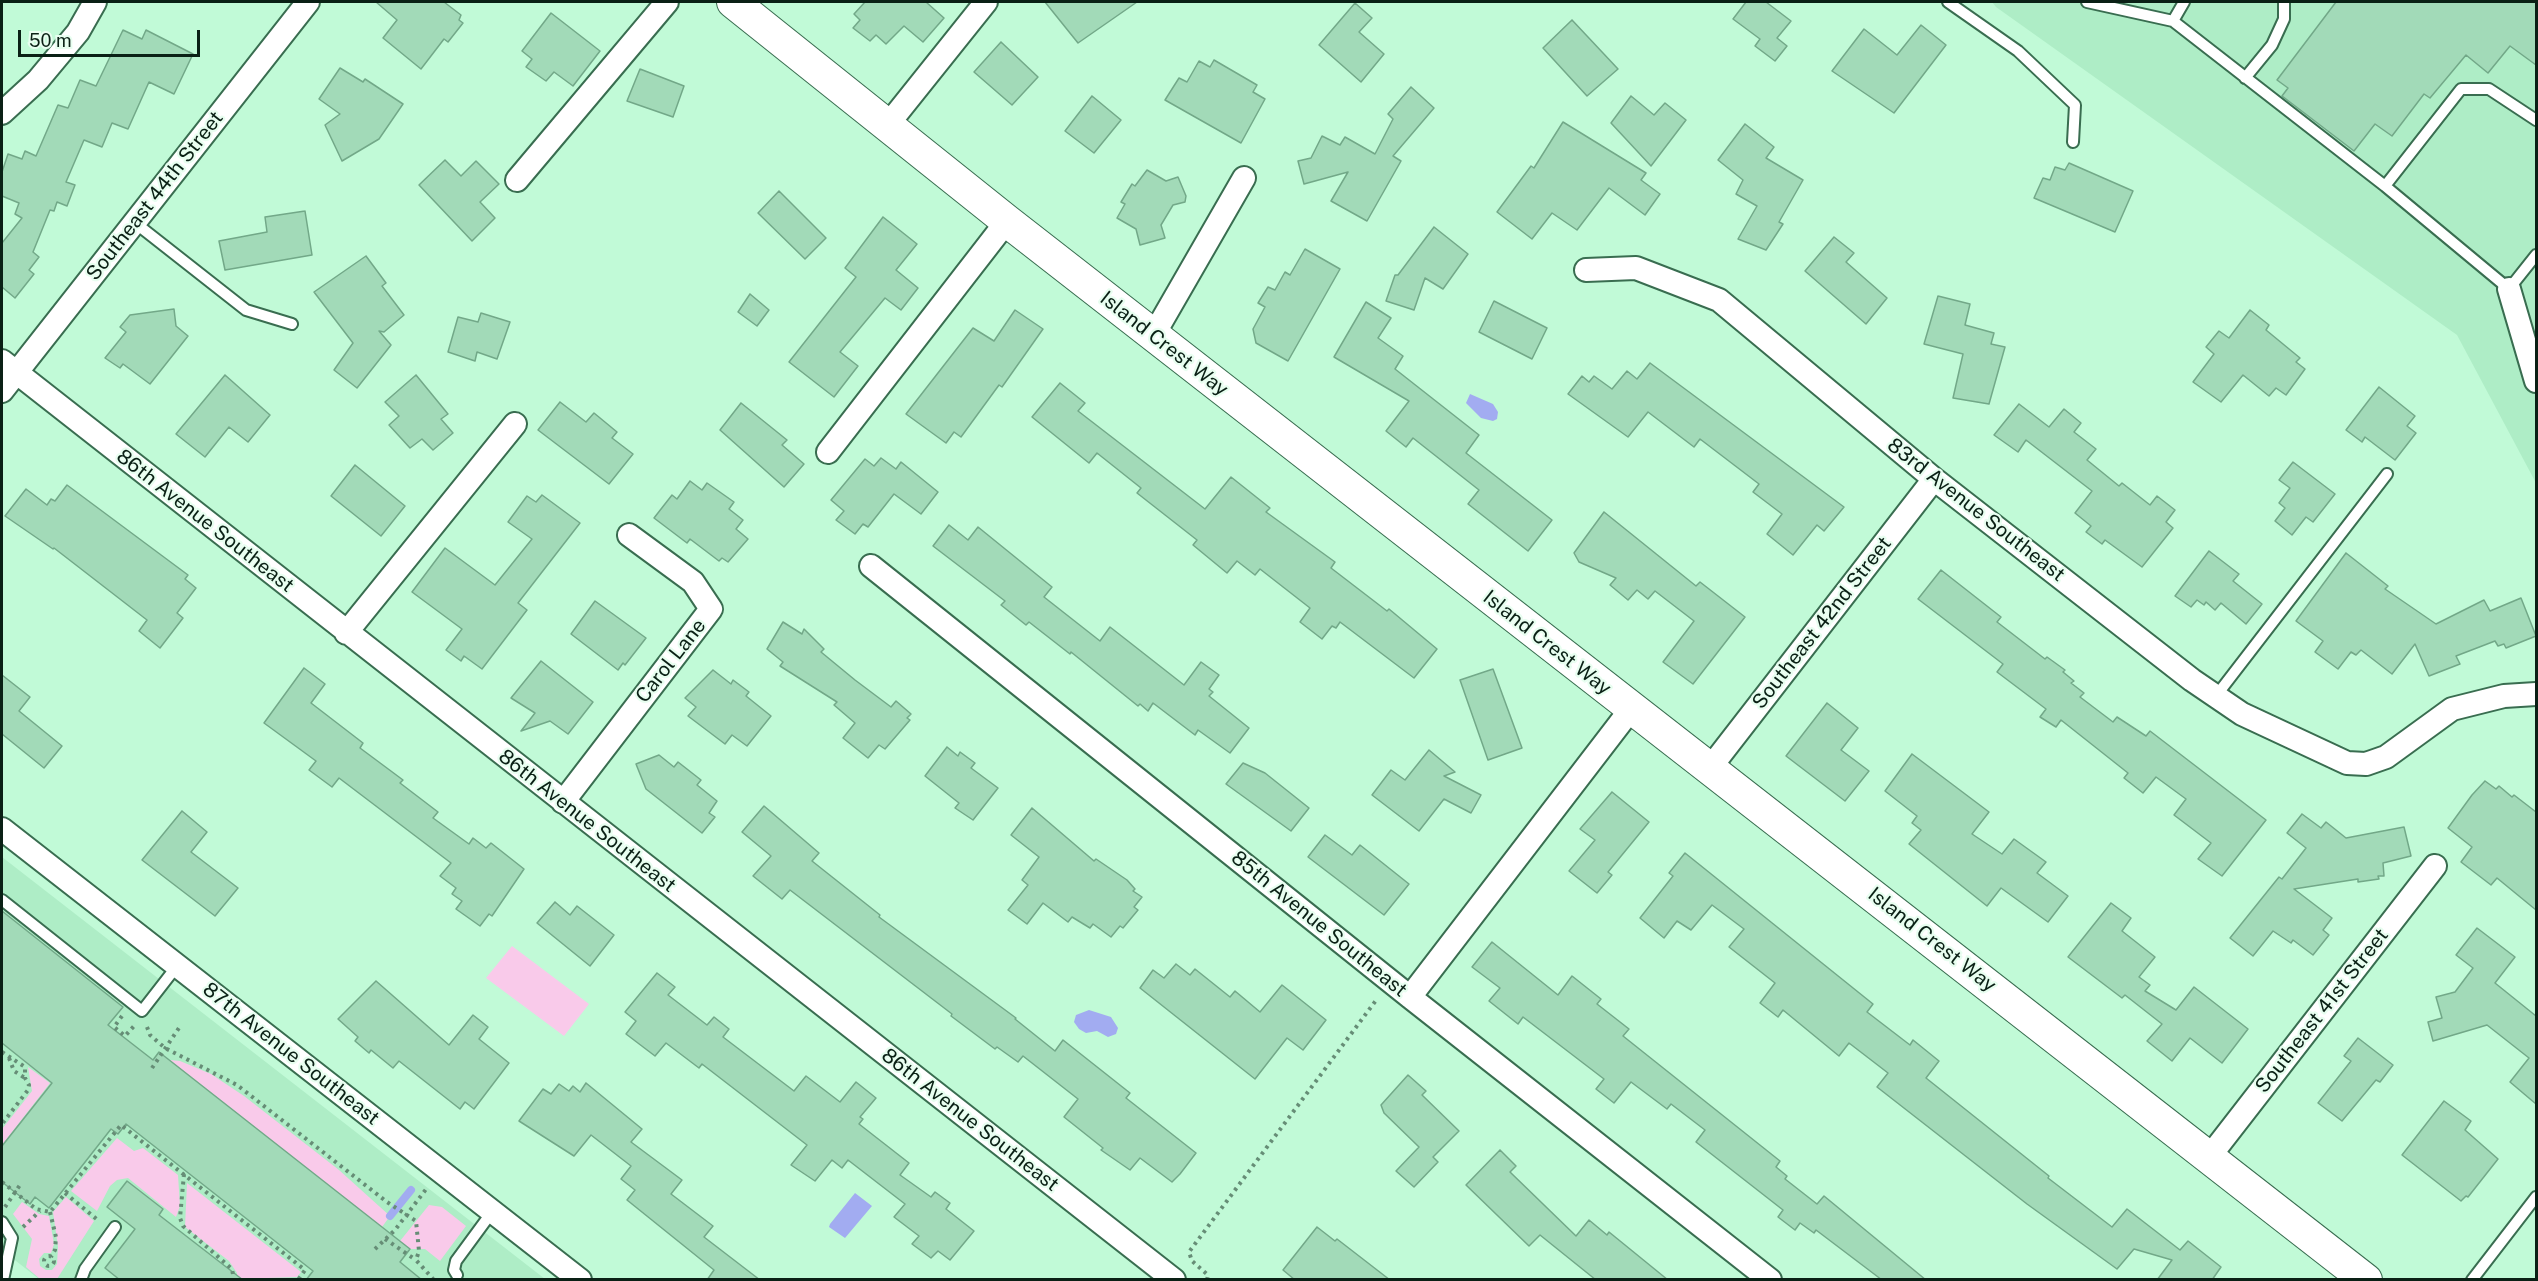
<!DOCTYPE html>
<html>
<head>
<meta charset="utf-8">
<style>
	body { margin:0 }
	#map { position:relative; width:2538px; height:1281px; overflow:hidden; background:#c1fad7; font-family:"Public Sans",sans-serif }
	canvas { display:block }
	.frame { position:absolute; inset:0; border:3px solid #0a2015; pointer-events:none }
	.scale { position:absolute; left:18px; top:30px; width:182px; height:27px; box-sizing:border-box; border:3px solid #0a2015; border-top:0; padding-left:8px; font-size:18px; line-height:21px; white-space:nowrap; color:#0a2015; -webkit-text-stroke:4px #e8fef0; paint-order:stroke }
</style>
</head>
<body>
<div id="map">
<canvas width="2538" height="1281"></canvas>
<div class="frame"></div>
<div class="scale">50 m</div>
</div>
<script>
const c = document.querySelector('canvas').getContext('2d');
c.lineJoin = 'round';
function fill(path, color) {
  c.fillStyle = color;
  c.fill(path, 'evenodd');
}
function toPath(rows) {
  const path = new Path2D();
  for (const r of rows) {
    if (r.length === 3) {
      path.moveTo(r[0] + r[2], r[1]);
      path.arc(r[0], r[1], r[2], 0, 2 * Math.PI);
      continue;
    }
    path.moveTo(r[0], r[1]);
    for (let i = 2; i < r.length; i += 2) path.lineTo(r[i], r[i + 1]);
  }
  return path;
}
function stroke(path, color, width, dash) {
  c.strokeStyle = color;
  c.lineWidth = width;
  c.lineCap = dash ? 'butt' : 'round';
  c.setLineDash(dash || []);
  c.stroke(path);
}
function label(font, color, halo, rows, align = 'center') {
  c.font = font + ' "Public Sans",sans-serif';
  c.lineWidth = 4.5;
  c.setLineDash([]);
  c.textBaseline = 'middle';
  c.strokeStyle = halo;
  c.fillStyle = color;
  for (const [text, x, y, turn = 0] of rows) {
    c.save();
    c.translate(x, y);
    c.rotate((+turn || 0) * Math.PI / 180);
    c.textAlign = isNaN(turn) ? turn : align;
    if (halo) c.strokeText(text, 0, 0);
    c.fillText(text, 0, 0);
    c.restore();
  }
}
fill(toPath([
	[1992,2,2536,2,2536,483,2457,335,1996,7],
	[2,857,545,1279,39,1279,2,1250]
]), '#aeedc6');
fill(toPath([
	[512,946,589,1004,564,1036,486,978],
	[170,1060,180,1061,211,1074,244,1096,339,1170,390,1216,382,1227],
	[28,1067,50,1083,2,1145,2,1129,32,1091],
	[117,1138,134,1151,143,1148,178,1175,180,1206,176,1217,128,1178,117,1180,110,1186,97,1211,71,1191],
	[187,1183,301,1272,297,1277,237,1279,237,1273,229,1261,185,1227],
	[66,1197,94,1221,57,1279,40,1279,26,1267,32,1239,13,1214,22,1202,39,1214,49,1216,54,1244,51,1253,44,1253,39,1259,40,1266,46,1270,52,1270,57,1264,58,1247,53,1212],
	[429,1205,442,1207,466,1226,440,1261,425,1249,410,1249,400,1241]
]), '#f9caea');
fill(toPath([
	[1470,394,1493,404,1498,412,1497,419,1493,421,1481,418,1466,403],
	[1089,1010,1111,1017,1118,1028,1116,1034,1108,1037,1097,1031,1086,1033,1079,1029,1074,1022,1076,1015],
	[855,1193,872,1206,845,1238,829,1227,830,1224]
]), '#a2acf1');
stroke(toPath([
	[390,1216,411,1190]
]), '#a2acf1', 8);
const building = toPath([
	[376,2,444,2,461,15,459,20,463,23,448,42,444,39,421,69,383,38,397,20,376,2],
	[865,2,926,2,944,18,923,42,904,26,886,44,876,35,870,41,853,28,860,20,854,14,865,2],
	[1045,2,1137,2,1078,43,1045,2],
	[1746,2,1766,2,1791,21,1777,38,1787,46,1775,61,1755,46,1760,39,1733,19,1746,2],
	[2336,2,2536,2,2536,65,2510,46,2488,73,2466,55,2430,98,2424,94,2392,136,2375,124,2354,151,2282,96,2288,88,2277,80,2336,2],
	[1355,3,1372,18,1359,32,1384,54,1361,82,1319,45,1355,3],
	[551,13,600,51,573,86,554,72,546,81,526,67,532,59,522,51,551,13],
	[1572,20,1618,69,1587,96,1543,48,1572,20],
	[1921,25,1946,45,1894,113,1832,71,1864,29,1897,55,1921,25],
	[123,30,142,39,146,30,193,54,174,94,149,82,128,129,112,123,102,147,84,140,66,182,75,185,67,206,57,202,54,211,50,210,33,252,39,257,29,270,34,274,15,298,2,287,2,243,22,218,15,214,19,203,2,196,2,172,8,154,22,159,25,151,36,156,58,105,68,108,80,80,96,86,123,30],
	[1001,42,1038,77,1012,105,974,72,1001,42],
	[1214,60,1257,85,1253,92,1265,99,1241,143,1165,100,1179,78,1187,82,1199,61,1210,67,1214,60],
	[340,68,363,82,365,79,403,104,379,139,342,161,325,125,340,114,319,99,340,68],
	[640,69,684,86,673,117,627,101,640,69],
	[1411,87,1434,108,1393,156,1401,161,1367,221,1331,201,1348,172,1304,184,1298,161,1311,158,1322,136,1340,145,1345,137,1375,154,1393,119,1388,114,1411,87],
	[1092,96,1121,120,1094,153,1065,131,1092,96],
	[1631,96,1654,115,1665,103,1686,120,1651,166,1611,123,1631,96],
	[1563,122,1646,173,1641,180,1660,194,1645,215,1609,188,1577,230,1552,213,1532,239,1497,212,1531,166,1534,168,1563,122],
	[1745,124,1774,147,1766,158,1803,180,1779,222,1783,224,1766,250,1738,239,1757,206,1736,194,1743,180,1718,160,1745,124],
	[445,160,461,176,476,161,499,184,480,202,495,218,472,241,419,185,445,160],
	[2069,163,2133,191,2115,232,2034,198,2043,178,2050,180,2055,167,2065,170,2069,163],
	[1147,170,1166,181,1178,177,1186,196,1185,202,1173,205,1161,225,1165,238,1140,245,1136,229,1117,218,1125,204,1121,202,1132,184,1135,186,1147,170],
	[779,191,826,238,805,259,758,213,779,191],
	[305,211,312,255,225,270,219,241,267,232,265,217,305,211],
	[883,217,917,244,896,270,918,288,901,310,885,298,840,352,858,366,834,397,789,362,856,277,845,268,883,217],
	[1434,227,1468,254,1443,289,1425,278,1414,310,1386,301,1395,275,1398,275,1434,227],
	[1834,237,1854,253,1846,262,1887,298,1866,324,1805,271,1834,237],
	[1305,249,1340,269,1288,361,1256,343,1253,329,1265,307,1258,303,1268,287,1275,290,1285,272,1290,275,1305,249],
	[366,256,386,283,382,286,404,315,384,332,379,331,391,345,357,388,334,370,353,343,314,292,366,256],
	[750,294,769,310,757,326,738,312,750,294],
	[1938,296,1970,304,1965,325,1994,333,1991,344,2005,347,1989,404,1953,398,1963,354,1924,344,1938,296],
	[1494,301,1547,328,1532,359,1479,332,1494,301],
	[1366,302,1391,318,1378,338,1403,356,1395,369,1479,435,1466,453,1552,520,1528,551,1468,504,1479,490,1413,438,1406,447,1386,431,1409,401,1334,357,1366,302],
	[174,309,176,326,188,336,150,384,123,364,120,368,105,358,126,332,120,327,130,315,174,309],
	[1015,310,1043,329,1002,387,999,385,961,437,954,432,946,443,906,414,973,328,994,341,1015,310],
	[2250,310,2269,325,2266,330,2300,358,2296,362,2305,369,2286,395,2276,388,2269,396,2243,375,2221,402,2193,382,2214,354,2206,347,2219,331,2229,338,2250,310],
	[481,313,510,322,497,359,477,352,475,361,448,352,458,317,478,322,481,313],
	[1650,363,1844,507,1824,531,1817,525,1793,555,1767,534,1782,514,1753,492,1759,484,1700,439,1694,447,1648,412,1628,437,1568,394,1582,376,1589,382,1594,376,1612,389,1627,371,1637,379,1650,363],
	[225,375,270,415,248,442,229,427,205,457,176,434,225,375],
	[416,375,448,414,441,419,453,433,433,450,422,439,410,448,389,425,399,416,385,402,416,375],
	[1060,383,1085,403,1078,411,1205,509,1231,477,1270,508,1266,512,1335,562,1331,568,1387,611,1389,609,1437,649,1414,678,1340,622,1336,628,1332,626,1322,639,1300,622,1310,608,1260,569,1255,575,1237,561,1227,573,1193,545,1197,540,1137,493,1141,488,1097,453,1089,463,1032,417,1060,383],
	[2379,387,2415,416,2407,426,2416,433,2395,460,2365,437,2362,442,2346,430,2379,387],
	[560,402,586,422,594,413,617,432,612,438,633,454,609,484,538,430,560,402],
	[741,403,787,440,782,445,804,464,784,487,720,430,741,403],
	[2019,404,2049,427,2064,409,2081,423,2074,432,2096,449,2087,460,2119,486,2122,483,2150,505,2157,496,2175,510,2166,522,2173,528,2142,567,2105,540,2102,544,2086,532,2091,526,2075,513,2092,491,2026,440,2018,452,1994,435,2019,404],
	[881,458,896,469,901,462,938,492,921,514,894,494,868,527,863,524,855,534,836,520,844,511,831,500,865,459,874,466,881,458],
	[2293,462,2335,494,2313,522,2306,517,2292,535,2275,521,2285,508,2279,503,2290,488,2279,480,2293,462],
	[355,465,405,506,381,536,331,496,355,465],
	[690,481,702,490,707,483,734,502,729,509,743,520,736,529,748,539,728,562,722,558,719,561,690,539,687,543,654,518,672,495,677,499,690,481],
	[67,485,188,575,185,579,196,588,177,613,183,618,160,648,139,631,147,620,54,548,53,549,5,516,26,489,47,505,51,499,55,501,67,485],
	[542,495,580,523,518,603,527,610,482,669,464,656,461,661,446,650,462,629,412,592,445,548,495,585,532,539,508,522,527,496,536,502,542,495],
	[1604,512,1696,586,1700,582,1745,617,1693,684,1663,662,1694,621,1655,591,1648,599,1637,590,1628,600,1610,585,1616,578,1579,562,1574,553,1604,512],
	[949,525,968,540,978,527,1052,587,1044,597,1100,641,1110,627,1184,685,1201,662,1219,675,1209,689,1213,692,1209,696,1249,728,1230,753,1198,730,1195,735,1153,703,1148,711,1140,704,1138,706,1071,652,1070,654,1029,622,1026,625,1001,605,1005,601,933,546,949,525],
	[2209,551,2239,574,2233,581,2262,604,2246,624,2221,603,2215,610,2206,602,2204,605,2197,600,2191,607,2175,596,2209,551],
	[2346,553,2388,586,2385,589,2436,624,2484,600,2490,611,2521,598,2536,636,2506,648,2504,644,2498,646,2495,641,2456,656,2460,664,2429,676,2415,644,2392,674,2361,650,2356,655,2351,652,2338,669,2315,652,2323,641,2296,621,2346,553],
	[1941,570,2001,617,1997,622,2045,659,2047,657,2065,670,2063,672,2074,681,2071,683,2084,693,2080,697,2113,722,2117,717,2146,736,2150,731,2266,820,2222,876,2198,859,2211,843,2174,815,2186,799,2156,777,2143,793,2124,778,2128,773,2061,720,2056,727,2040,717,2046,709,1997,672,2003,664,1918,599,1941,570],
	[595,601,646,638,625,665,623,663,618,670,571,634,595,601],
	[783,622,802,634,804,629,824,649,821,652,855,680,891,707,896,701,911,714,907,718,910,720,885,749,879,745,868,758,843,738,855,723,834,705,837,702,780,666,783,662,767,649,783,622],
	[541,661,593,702,568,734,550,721,521,731,535,713,511,698,541,661],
	[304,668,325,684,311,703,363,743,360,748,403,780,400,783,438,812,433,818,469,844,473,838,486,848,491,843,524,869,492,916,489,914,480,926,456,909,462,901,452,894,456,888,440,876,451,863,339,778,332,787,309,770,316,761,264,723,304,668],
	[1493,669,1522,748,1488,760,1460,680,1493,669],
	[713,670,731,684,733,680,749,692,746,696,771,716,747,746,732,735,725,744,688,716,696,707,685,698,713,670],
	[2,675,30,697,19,711,62,746,44,768,2,734,2,675],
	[1827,703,1858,728,1841,750,1869,771,1845,801,1786,756,1827,703],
	[947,747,958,756,960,752,975,763,971,768,998,788,973,820,955,808,959,803,925,776,947,747],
	[1429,750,1455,772,1444,776,1481,795,1471,813,1444,799,1419,831,1372,795,1391,770,1405,780,1429,750],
	[1912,754,1989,812,1972,834,2002,854,2014,839,2046,862,2037,873,2068,896,2048,922,2001,888,1987,906,1909,844,1921,830,1912,823,1917,816,1885,791,1912,754],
	[659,755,674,767,678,762,701,780,697,785,717,801,709,813,715,817,702,833,646,789,636,764,659,755],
	[1243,763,1265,773,1309,808,1291,831,1226,784,1243,763],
	[2485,781,2496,789,2499,786,2512,797,2514,795,2536,812,2536,910,2497,878,2491,885,2461,862,2472,847,2448,828,2472,795,2485,781],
	[1612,792,1649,822,1608,872,1612,875,1597,893,1569,871,1595,840,1580,829,1612,792],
	[764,806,819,853,812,861,880,915,879,917,1016,1018,1015,1019,1055,1051,1063,1040,1130,1093,1126,1098,1196,1153,1180,1174,1172,1182,1140,1158,1130,1170,1101,1150,1103,1148,1064,1117,1078,1099,1023,1056,1018,1062,997,1047,995,1049,951,1016,952,1014,790,890,782,899,753,876,771,856,742,832,764,806],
	[1032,808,1094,861,1096,859,1127,880,1135,889,1133,891,1142,897,1134,907,1138,910,1123,928,1120,926,1111,937,1093,924,1090,928,1072,917,1068,922,1043,903,1027,924,1008,910,1028,885,1022,880,1039,857,1011,835,1032,808],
	[182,811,207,832,191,852,238,888,215,916,142,860,182,811],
	[2302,814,2321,828,2326,822,2346,838,2404,827,2411,856,2383,863,2384,876,2378,876,2379,879,2358,882,2358,879,2294,889,2332,918,2323,930,2329,935,2313,955,2293,940,2291,943,2273,931,2253,956,2230,938,2279,877,2282,879,2306,848,2287,833,2302,814],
	[1325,835,1352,855,1360,845,1409,884,1384,915,1308,857,1325,835],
	[1685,853,1873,1004,1867,1012,1910,1045,1913,1040,1939,1061,1926,1078,2049,1176,2048,1178,2112,1227,2127,1209,2180,1250,2188,1241,2221,1267,2212,1280,2157,1280,2172,1260,2134,1249,2117,1269,2027,1204,1877,1087,1888,1073,1849,1043,1839,1056,1783,1010,1778,1017,1760,1003,1775,983,1729,947,1744,929,1712,905,1691,930,1677,921,1664,938,1640,918,1673,876,1669,873,1685,853],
	[555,902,570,915,577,906,614,935,590,966,537,923,555,902],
	[2111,903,2131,918,2122,931,2155,957,2139,977,2150,985,2145,991,2176,1010,2194,987,2248,1029,2222,1063,2190,1038,2172,1061,2147,1041,2162,1024,2125,995,2122,998,2068,957,2111,903],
	[2,911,123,1007,108,1025,153,1060,159,1052,410,1249,400,1262,422,1280,306,1280,313,1271,126,1124,118,1134,111,1129,49,1208,35,1197,30,1204,2,1182,2,1146,52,1083,2,1043,2,911],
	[2477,928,2515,957,2495,983,2536,1016,2536,1104,2510,1082,2529,1058,2487,1025,2433,1041,2428,1022,2442,1018,2436,997,2455,992,2473,968,2456,955,2477,928],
	[1492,942,1558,995,1572,976,1601,999,1597,1004,1629,1029,1623,1036,1780,1161,1776,1167,1787,1176,1785,1179,1817,1204,1824,1196,1926,1280,1882,1280,1816,1230,1814,1233,1800,1223,1795,1230,1778,1217,1783,1210,1696,1142,1705,1130,1671,1104,1667,1109,1631,1082,1614,1103,1596,1089,1604,1079,1523,1017,1518,1024,1489,1001,1500,988,1472,967,1492,942],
	[1176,964,1190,975,1195,969,1230,997,1235,991,1260,1012,1282,985,1326,1020,1303,1050,1287,1038,1255,1079,1140,988,1153,970,1164,978,1176,964],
	[657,973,675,987,668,995,707,1025,714,1017,729,1029,723,1037,794,1091,806,1076,840,1102,856,1082,876,1098,860,1117,863,1119,859,1124,909,1163,900,1175,931,1197,935,1192,950,1203,946,1209,974,1231,950,1260,938,1251,931,1258,912,1244,919,1236,894,1217,905,1204,848,1160,842,1168,832,1160,815,1181,791,1165,807,1145,702,1064,699,1068,666,1043,655,1056,626,1034,636,1021,625,1012,657,973],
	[376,981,449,1045,473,1015,488,1027,479,1039,509,1063,474,1109,465,1102,460,1109,399,1061,393,1068,371,1050,369,1053,355,1041,358,1037,338,1019,376,981],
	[2358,1038,2393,1065,2380,1082,2376,1080,2342,1121,2318,1103,2351,1061,2344,1056,2358,1038],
	[1408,1075,1426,1091,1422,1095,1459,1131,1433,1157,1438,1162,1414,1187,1396,1171,1419,1147,1384,1113,1381,1105,1408,1075],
	[586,1083,642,1129,631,1142,682,1180,671,1194,713,1226,704,1237,760,1280,707,1280,714,1270,627,1200,635,1190,621,1179,631,1166,591,1135,574,1156,519,1121,543,1089,551,1094,559,1084,569,1091,573,1086,580,1092,586,1083],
	[2444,1101,2471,1121,2465,1130,2498,1159,2468,1197,2466,1196,2461,1201,2402,1155,2444,1101],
	[1500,1150,1516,1166,1510,1172,1576,1236,1589,1220,1607,1235,1609,1232,1668,1280,1596,1280,1540,1235,1529,1246,1466,1185,1500,1150],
	[127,1181,163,1209,159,1215,243,1280,120,1280,105,1268,135,1229,107,1207,127,1181],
	[1317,1227,1335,1241,1337,1239,1390,1280,1295,1280,1283,1270,1317,1227]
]);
fill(building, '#a2dab8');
stroke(building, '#72a888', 1.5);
const service = toPath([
	[1948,2,2018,51,2075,105,2073,142],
	[2087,2,2173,21,2385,186,2509,289,2536,255],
	[2173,21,2184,2],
	[2245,78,2272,45,2284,19,2284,2],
	[2385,186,2461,89,2489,89,2536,120],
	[134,222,246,310,292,324],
	[2216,696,2387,474],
	[2,900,142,1011,177,966],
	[2,1222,12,1238,3,1280],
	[457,1275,454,1270,456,1261,492,1212],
	[81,1280,85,1269,115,1227],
	[2472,1280,2536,1197]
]);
const minor = toPath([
	[2,113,38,80,78,32,95,2],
	[886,127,986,2],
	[517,180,667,2],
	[1586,270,1636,268,1719,300,1934,479,2192,680,2242,714,2347,763,2366,764,2386,757,2452,709,2504,696,2536,694],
	[2509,289,2536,381],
	[1153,336,1244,178],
	[2,361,1174,1280],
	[2,391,308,2],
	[828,452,1007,221],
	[871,566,1410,997,1770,1280],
	[346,633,515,424],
	[1710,768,1934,479],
	[563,802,711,609,693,582,629,535],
	[2,829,580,1280],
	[1410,997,1631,709],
	[2210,1156,2435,866]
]);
const secondary = toPath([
	[733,2,1007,221,2366,1280]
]);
stroke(service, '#396d50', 14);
stroke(minor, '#396d50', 26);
stroke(secondary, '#396d50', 34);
stroke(toPath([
	[122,1016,114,1027,125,1036,134,1026],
	[147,1027,150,1035,165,1048,237,1085,387,1202,416,1221,419,1251,416,1260,434,1280],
	[2,1052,25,1067,25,1078,29,1085,28,1090,2,1124],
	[9,1058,14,1071,25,1078],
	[152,1068,179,1028],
	[184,1174,180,1218,183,1226,232,1269,234,1280],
	[2,1182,36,1209,50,1212,121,1125,305,1270,298,1280],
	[65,1193,99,1221],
	[5,1207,20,1185],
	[50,1212,56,1237,55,1250,51,1257],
	[23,1227,40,1211],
	[385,1239,416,1260],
	[375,1249,395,1230,427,1188],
	[49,1261,5],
	[1207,1280,1208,1275,1192,1261,1189,1252,1377,999]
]), '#668d76', 4, [3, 4.5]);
stroke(service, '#fff', 10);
stroke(minor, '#fff', 22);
stroke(secondary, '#fff', 32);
label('20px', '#0a2015', '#e8fef0', [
	["Southeast 44th Street",155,196,-52],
	["Island Crest Way",1164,344,38],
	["83rd Avenue Southeast",1976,510,38],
	["86th Avenue Southeast",205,521,38],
	["Southeast 42nd Street",1822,623,-52],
	["Island Crest Way",1547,643,38],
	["Carol Lane",671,661,-52],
	["86th Avenue Southeast",587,821,38],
	["85th Avenue Southeast",1319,924,39],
	["Island Crest Way",1932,940,38],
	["Southeast 41st Street",2322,1011,-52],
	["87th Avenue Southeast",291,1054,38],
	["86th Avenue Southeast",970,1120,38]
]);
</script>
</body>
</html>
